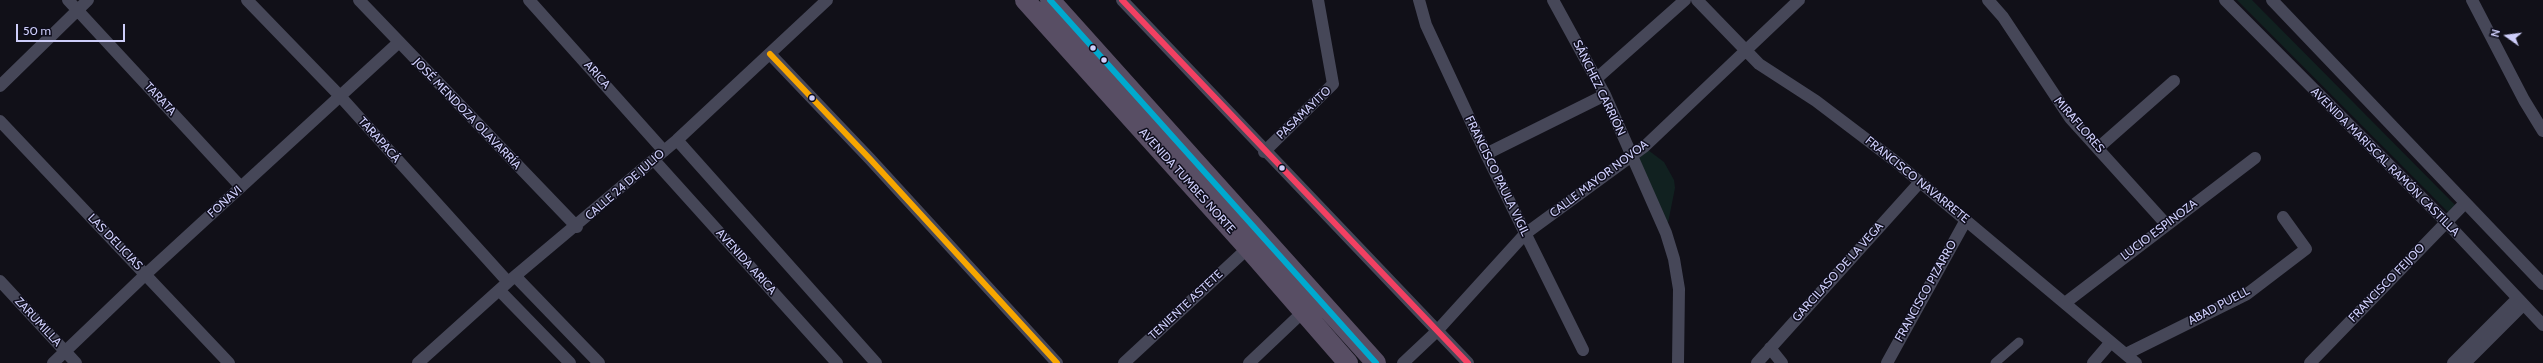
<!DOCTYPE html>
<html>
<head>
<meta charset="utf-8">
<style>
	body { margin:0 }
	#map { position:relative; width:2543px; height:363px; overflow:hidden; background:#111018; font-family:Cabin,sans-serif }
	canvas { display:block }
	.north { position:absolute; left:2487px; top:16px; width:40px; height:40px; -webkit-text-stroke:3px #0e0d1b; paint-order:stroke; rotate:284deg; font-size:11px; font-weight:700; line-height:16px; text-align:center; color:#cdcdf9 }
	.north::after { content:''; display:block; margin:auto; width:14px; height:18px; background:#cdcdf9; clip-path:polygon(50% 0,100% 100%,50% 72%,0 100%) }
	.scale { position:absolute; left:16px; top:24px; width:109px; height:18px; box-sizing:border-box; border:2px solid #cdcdf9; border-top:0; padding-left:5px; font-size:12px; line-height:14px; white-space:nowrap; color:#cdcdf9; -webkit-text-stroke:3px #0e0d1b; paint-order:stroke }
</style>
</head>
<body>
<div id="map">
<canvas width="2543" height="363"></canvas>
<div class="north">N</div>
<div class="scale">50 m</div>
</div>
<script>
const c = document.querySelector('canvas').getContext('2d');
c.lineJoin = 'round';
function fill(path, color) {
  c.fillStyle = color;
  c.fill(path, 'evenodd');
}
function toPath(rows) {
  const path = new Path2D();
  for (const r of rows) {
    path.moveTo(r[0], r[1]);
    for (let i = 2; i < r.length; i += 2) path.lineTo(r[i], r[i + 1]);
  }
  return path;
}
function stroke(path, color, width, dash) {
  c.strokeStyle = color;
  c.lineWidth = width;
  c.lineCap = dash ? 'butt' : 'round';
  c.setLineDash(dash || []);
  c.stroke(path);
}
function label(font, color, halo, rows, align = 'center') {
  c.font = font + ' Cabin,sans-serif';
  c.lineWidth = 3;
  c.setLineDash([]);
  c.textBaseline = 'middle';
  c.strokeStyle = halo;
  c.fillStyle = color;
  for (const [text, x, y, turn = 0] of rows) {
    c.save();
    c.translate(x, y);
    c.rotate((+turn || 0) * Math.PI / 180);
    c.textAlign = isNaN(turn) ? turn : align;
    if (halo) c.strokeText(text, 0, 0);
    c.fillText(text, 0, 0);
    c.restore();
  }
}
fill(toPath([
	[2237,0,2252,0,2459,209,2452,216],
	[1644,147,1664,162,1674,180,1675,188,1666,233,1631,155]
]), '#112120');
stroke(toPath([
	[1995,363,2019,342]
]), '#464758', 9);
stroke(toPath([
	[68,0,241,187],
	[247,0,339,95,508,282],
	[359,0,577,227],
	[529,0,664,151],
	[1122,0,1468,363],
	[1419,0,1426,25,1486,154,1583,350],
	[1553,0,1605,95,1666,233,1674,259,1679,289,1678,363],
	[1697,0,1759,64,1816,101,1895,161,2136,363],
	[1988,0,2003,17,2070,118,2166,224],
	[2225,0,2446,222,2543,325],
	[2272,0,2543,284],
	[2472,0,2524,100,2543,131],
	[770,54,870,159,1057,363],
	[1596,79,1685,0],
	[0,86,88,0],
	[0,121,229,363],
	[677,140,876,363],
	[2098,148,2174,81],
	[1264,152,1333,84,1318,0],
	[1486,154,1605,95],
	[654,160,837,363],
	[515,276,599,363],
	[0,281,76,363],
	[499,290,570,363],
	[2065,303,2255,158],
	[1770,348,1782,363],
	[2126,354,2247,294,2306,249,2283,217],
	[53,363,146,274,398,43],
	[418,363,508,282,677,140,827,0],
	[1124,363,1248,248],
	[1249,363,1304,311],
	[1403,363,1436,332,1525,234,1644,147,1799,0],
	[1757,363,1920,182],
	[1887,363,1966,220],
	[2093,363,2111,342],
	[2310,363,2465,203],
	[2453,363,2517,299],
	[2465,363,2523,305]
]), '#464758', 12);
stroke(toPath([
	[1025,0,1248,248,1348,363],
	[1050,0,1376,363]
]), '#584e64', 20);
stroke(toPath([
	[1050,0,1376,363]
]), '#00a9ce', 6);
stroke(toPath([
	[1122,0,1468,363]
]), '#f24062', 6);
stroke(toPath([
	[770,54,870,159,1057,363]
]), '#f7a600', 6);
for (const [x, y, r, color] of [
	[1093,48,3.5,"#cdcdf9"],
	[1104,60,3.5,"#cdcdf9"],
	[812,98,3.5,"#cdcdf9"],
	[1282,168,3.5,"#cdcdf9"]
]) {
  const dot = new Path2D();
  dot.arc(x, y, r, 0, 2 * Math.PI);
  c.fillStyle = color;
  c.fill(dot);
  stroke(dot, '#0e0d1b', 1.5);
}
label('12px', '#cdcdf9', '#0e0d1b', [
	["ARICA",597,75,48],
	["SÁNCHEZ CARRIÓN",1599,88,64],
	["TARATA",160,99,47],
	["PASAMAYITO",1304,113,-44],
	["JOSÉ MENDOZA OLAVARRÍA",467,114,46],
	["MIRAFLORES",2079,125,49],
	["TARAPACÁ",379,140,48],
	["AVENIDA MARISCAL RAMÓN CASTILLA",2385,162,45],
	["FRANCISCO PAULA VIGIL",1497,176,64],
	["CALLE MAYOR NOVOA",1599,179,-37],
	["FRANCISCO NAVARRETE",1917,180,39],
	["AVENIDA TUMBES NORTE",1187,181,48],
	["CALLE 24 DE JULIO",625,185,-41],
	["FONAVI",225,202,-42],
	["LUCIO ESPINOZA",2159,230,-37],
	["LAS DELICIAS",115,242,46],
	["AVENIDA ARICA",746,262,48],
	["GARCILASO DE LA VEGA",1838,272,-48],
	["FRANCISCO FEIJOO",2387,283,-46],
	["FRANCISCO PIZARRO",1926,291,-61],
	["TENIENTE ASTETE",1186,305,-43],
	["ABAD PUELL",2219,306,-28],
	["ZARUMILLA",38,322,47]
]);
</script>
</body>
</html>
